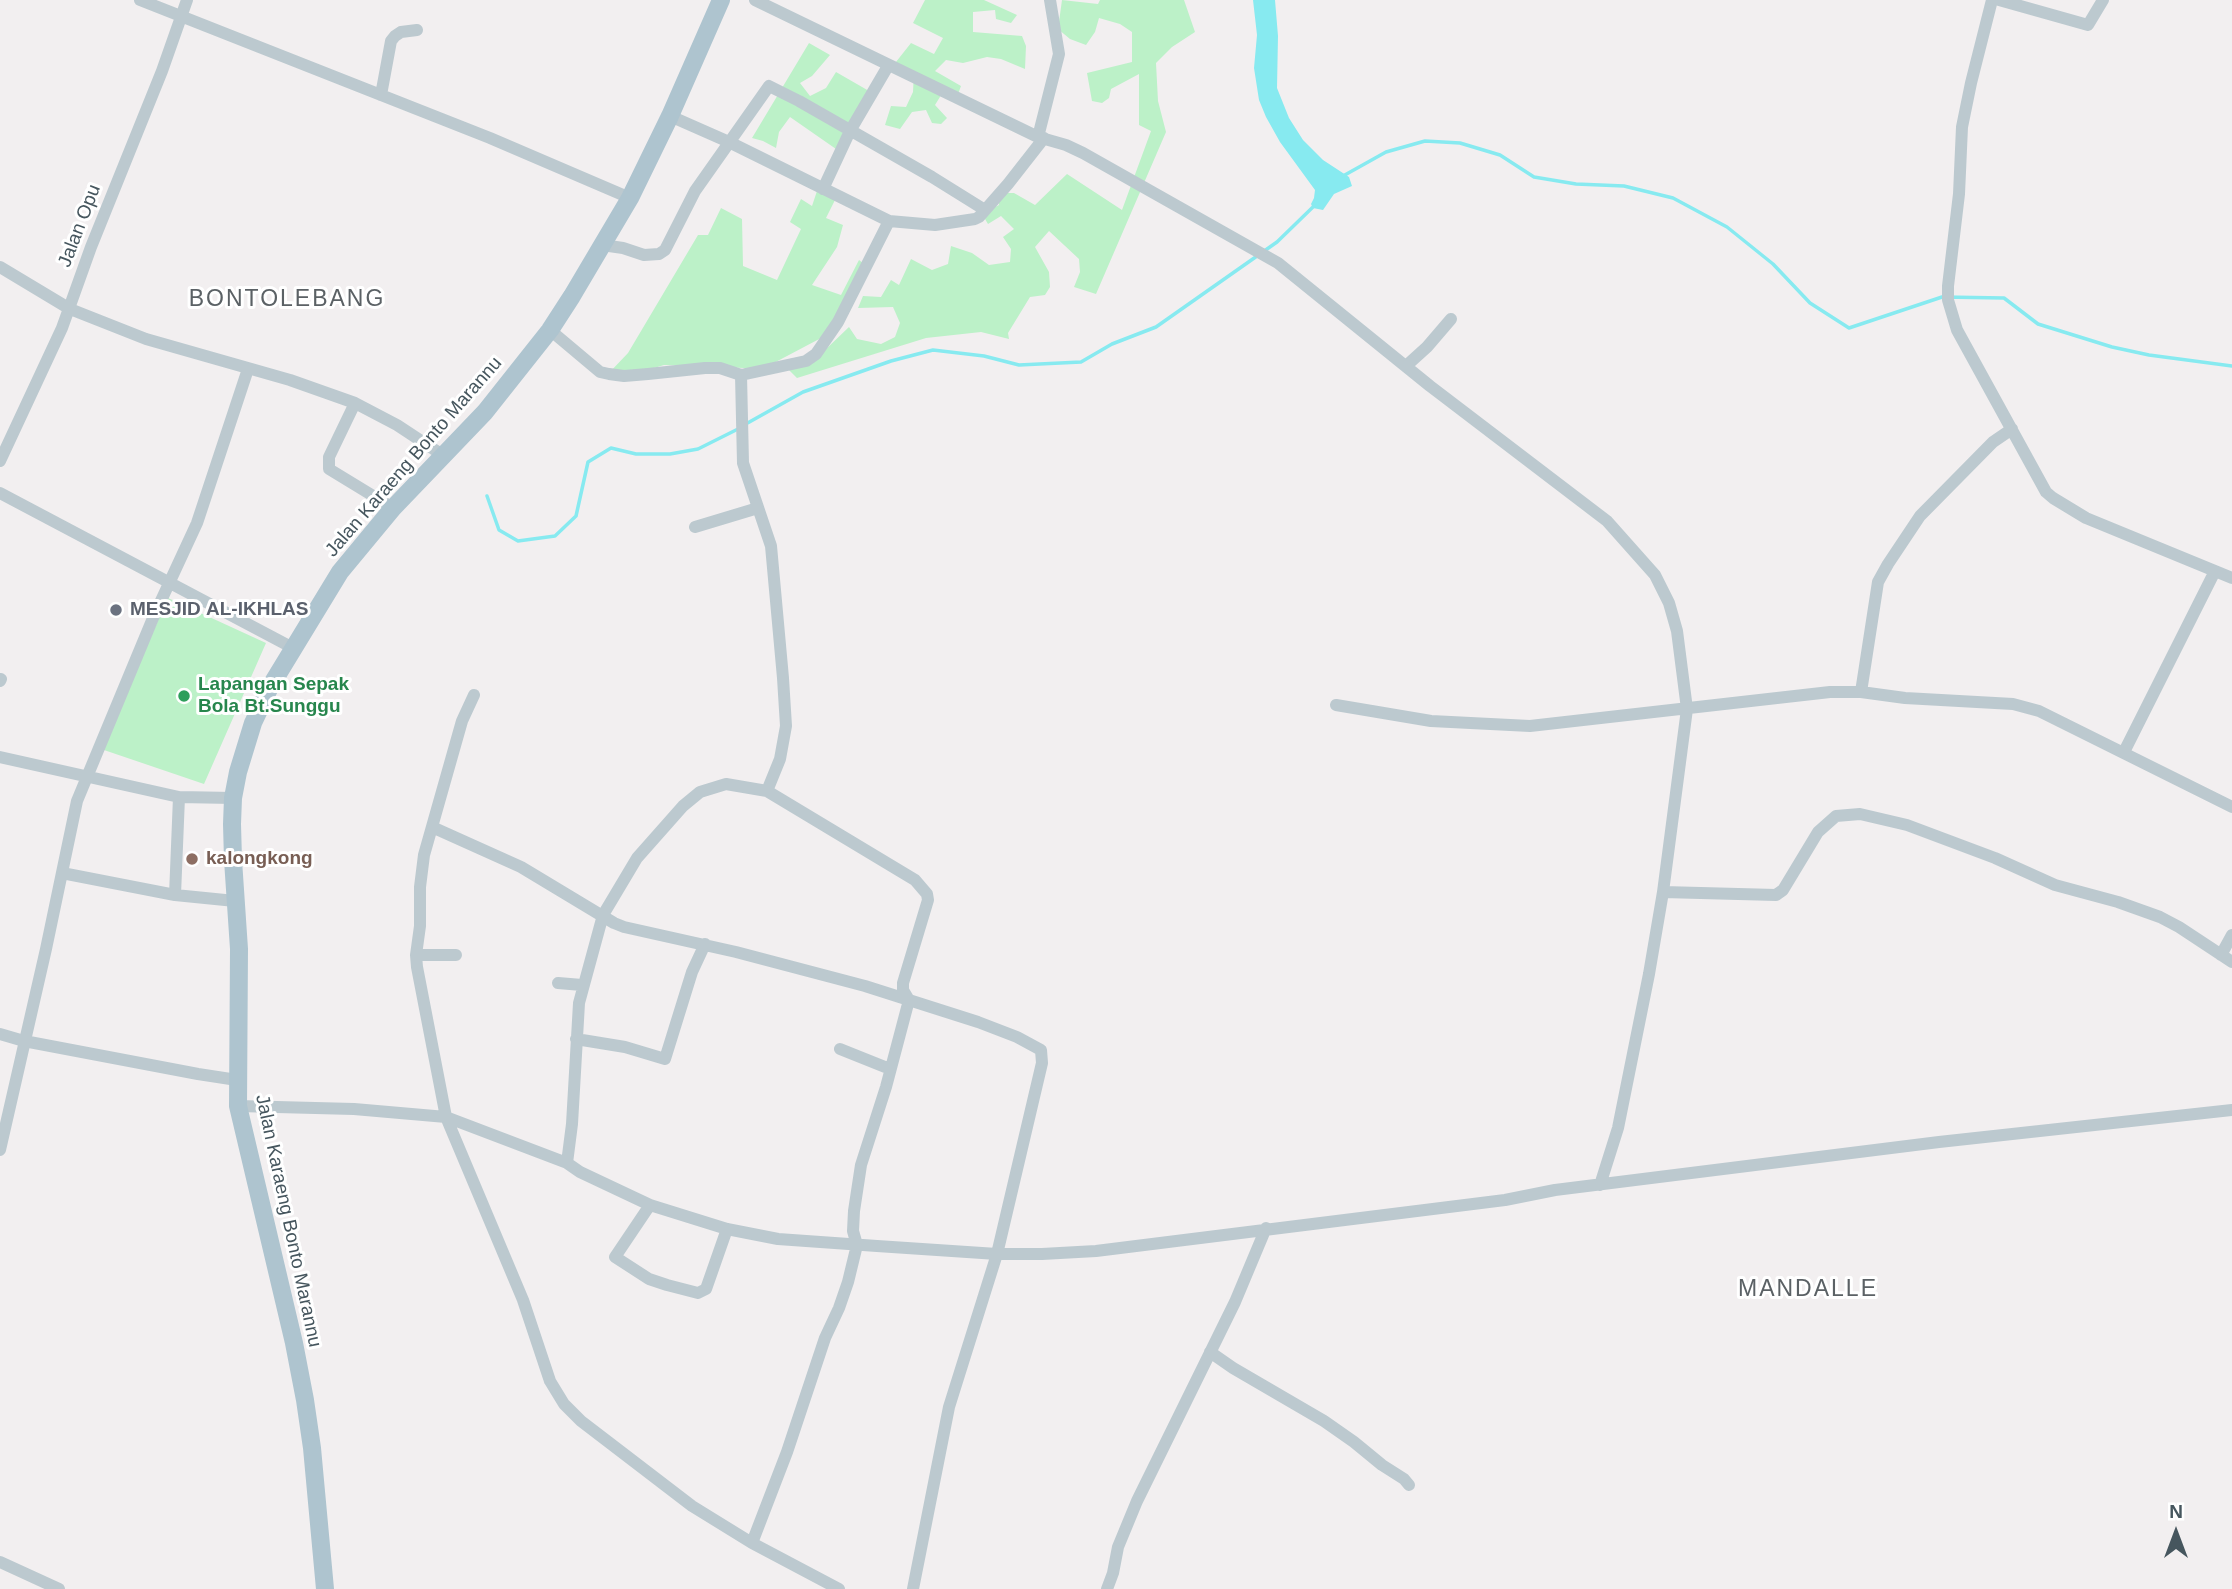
<!DOCTYPE html>
<html>
<head>
<meta charset="utf-8">
<style>
	body { margin:0 }
	#map { position:relative; width:2232px; height:1589px; overflow:hidden; background:#f2eff0; font-family:Helvetica,sans-serif }
	canvas { display:block }
	.north { position:absolute; left:2141px; top:1498px; width:70px; height:70px; -webkit-text-stroke:5px #fff; paint-order:stroke; rotate:0deg; font-size:19px; font-weight:700; line-height:28px; text-align:center; color:#46565e }
	.north::after { content:''; display:block; margin:auto; width:24px; height:32px; background:#46565e; clip-path:polygon(50% 0,100% 100%,50% 72%,0 100%) }
</style>
</head>
<body>
<div id="map">
<canvas width="2232" height="1589"></canvas>
<div class="north">N</div>
</div>
<script>
const c = document.querySelector('canvas').getContext('2d');
c.lineJoin = 'round';
function fill(path, color) {
  c.fillStyle = color;
  c.fill(path, 'evenodd');
}
function toPath(rows) {
  const path = new Path2D();
  for (const r of rows) {
    path.moveTo(r[0], r[1]);
    for (let i = 2; i < r.length; i += 2) path.lineTo(r[i], r[i + 1]);
  }
  return path;
}
function stroke(path, color, width, dash) {
  c.strokeStyle = color;
  c.lineWidth = width;
  c.lineCap = dash ? 'butt' : 'round';
  c.setLineDash(dash || []);
  c.stroke(path);
}
function label(font, color, halo, rows, align = 'center') {
  c.font = font + ' Helvetica,sans-serif';
  c.lineWidth = 6;
  c.setLineDash([]);
  c.textBaseline = 'middle';
  c.strokeStyle = halo;
  c.fillStyle = color;
  for (const [text, x, y, turn = 0] of rows) {
    c.save();
    c.translate(x, y);
    c.rotate((+turn || 0) * Math.PI / 180);
    c.textAlign = isNaN(turn) ? turn : align;
    if (halo) c.strokeText(text, 0, 0);
    c.fillText(text, 0, 0);
    c.restore();
  }
}
fill(toPath([
	[925,0,984,0,1017,15,1011,23,996,19,995,10,973,12,973,32,1022,36,1026,46,1025,69,1001,59,987,57,963,63,946,60,935,71,961,86,957,97,943,92,935,105,947,118,941,124,932,123,926,110,912,112,900,129,885,125,891,106,906,107,913,92,914,72,892,67,911,43,934,54,943,38,913,23],
	[1062,0,1098,4,1100,0,1184,0,1195,32,1172,47,1156,63,1158,101,1166,132,1096,294,1074,287,1080,272,1079,259,1049,231,1035,247,1049,272,1050,287,1045,295,1030,297,1008,333,1009,339,981,332,926,338,797,378,788,369,824,351,849,327,857,339,881,344,895,337,900,323,893,307,858,308,863,296,881,297,891,280,899,285,911,259,932,270,948,264,951,246,972,253,989,265,1010,262,1011,249,1003,237,1014,229,1001,216,988,224,982,214,999,205,999,193,1014,193,1035,205,1067,174,1122,210,1151,131,1139,125,1139,74,1111,89,1109,98,1102,103,1092,101,1087,73,1132,62,1132,32,1120,24,1099,18,1095,32,1086,45,1070,39,1058,29],
	[809,43,830,55,812,76,800,83,810,96,826,88,836,72,869,91,836,149,790,117,779,132,776,148,763,141,752,138],
	[820,182,839,192,826,218,843,225,837,247,812,285,841,295,859,260,868,267,823,337,751,375,744,368,664,365,634,374,608,374,628,353,698,235,708,235,721,208,742,219,743,266,777,280,801,229,790,222,801,199,812,206],
	[168,598,266,643,204,784,101,749]
]), '#bcf1c8');
fill(toPath([
	[1253,0,1275,0,1278,36,1277,88,1289,118,1303,140,1323,160,1349,177,1352,186,1334,194,1323,210,1313,208,1311,204,1314,198,1315,190,1280,142,1266,117,1259,100,1254,68,1257,35]
]), '#87eaf0');
stroke(toPath([
	[1343,176,1386,152,1425,141,1460,143,1500,155,1534,177,1576,184,1624,186,1673,198,1727,227,1773,264,1810,303,1849,328,1942,297,2004,298,2038,324,2112,347,2149,355,2232,366],
	[744,425,803,392,891,361,933,350,984,356,1019,365,1081,362,1112,344,1156,327,1277,242,1314,206],
	[487,496,499,530,518,541,555,536,576,516,588,462,611,448,636,454,670,454,698,449,738,429]
]), '#87eaf0', 3.5);
stroke(toPath([
	[140,0,490,138,630,198],
	[755,0,1038,137,1066,145,1083,153,1278,263,1430,386,1607,521,1655,575,1669,603,1677,631,1687,709,1663,892,1649,974,1618,1128,1600,1185],
	[1992,0,1971,83,1962,127,1959,194,1948,286,1948,300,1957,330,2046,492,2053,498,2086,518,2232,578],
	[1999,0,2088,25,2103,0],
	[381,95,391,41,395,36,401,32,417,30],
	[670,116,729,142,889,221],
	[1038,137,1059,54,1050,0],
	[823,189,850,131,888,66],
	[602,245,623,248,644,255,659,254,665,250,695,191,769,86,799,101,932,177,985,210],
	[0,267,70,309,146,339,290,380,355,403,329,457,329,469,393,508],
	[550,330,600,372,609,374,624,376,648,374,705,368,720,368,741,375,806,361,816,354,838,322,889,221,935,225,975,219,979,217,1008,184,1044,138],
	[1406,366,1427,347,1451,319],
	[741,375,743,463,771,546,783,678,786,726,780,759,767,791,915,880,927,894,928,900,903,983,903,990,909,1000,886,1087,861,1165,854,1211,853,1231,857,1245,848,1282,839,1308,825,1338,787,1452,752,1543],
	[355,403,397,425,444,456],
	[0,461,62,328,91,247,162,71,187,0],
	[0,493,293,648],
	[695,527,758,508],
	[0,681,1,679],
	[1861,692,1878,582,1888,564,1920,516,1993,442,2012,429],
	[474,695,462,721,424,855,420,887,420,926,416,955,417,967,446,1117,523,1300,550,1381,564,1404,581,1421,692,1506,752,1543,839,1589],
	[1336,705,1431,721,1530,726,1830,692,1861,692,1905,698,2013,704,2039,711,2232,807],
	[2124,752,2215,571],
	[0,757,179,797,233,798],
	[432,827,521,867,614,923,624,927,736,952,865,986,978,1022,1017,1037,1041,1050,1042,1063,997,1254,949,1407,913,1589],
	[62,873,175,895,235,901],
	[1663,892,1776,895,1783,890,1818,832,1836,816,1860,814,1907,825,1995,858,2055,885,2118,902,2160,917,2179,927,2232,962],
	[175,895,179,797],
	[416,955,456,955],
	[2221,955,2232,935],
	[558,983,582,985],
	[0,1034,24,1041,198,1074,237,1080],
	[576,1039,625,1047,665,1059,692,972,705,944],
	[840,1049,890,1069],
	[238,1106,354,1109,446,1117,567,1163,580,1172,650,1205,727,1229,778,1239,877,1246,997,1254,1042,1254,1096,1251,1505,1200,1555,1190,1939,1142,2232,1110],
	[0,1150,46,949,77,801,153,618,197,523,248,369],
	[567,1163,572,1124,579,1003,603,915,637,858,683,806,700,792,726,784,767,791],
	[650,1205,615,1257,649,1279,667,1285,698,1293,706,1289,727,1229],
	[1210,1352,1233,1368,1324,1421,1354,1442,1382,1465,1404,1479,1409,1485],
	[0,1562,59,1589],
	[1107,1589,1113,1573,1118,1547,1137,1501,1235,1302,1266,1228]
]), '#bcc9cf', 12);
stroke(toPath([
	[325,1589,312,1448,305,1400,294,1343,238,1106,239,949,233,860,232,824,233,798,238,772,253,723,270,687,340,572,393,508,485,412,550,330,572,296,630,198,670,116,721,0]
]), '#aec4cf', 18);
for (const [x, y, r, color] of [
	[116,610,7,"#6b7280"],
	[184,696,7,"#2e9e5b"],
	[192,859,7,"#8d6e63"]
]) {
  const dot = new Path2D();
  dot.arc(x, y, r, 0, 2 * Math.PI);
  c.fillStyle = color;
  c.fill(dot);
  stroke(dot, '#fff', 2.5);
}
label('19px', '#46565e', '#fff', [
	["Jalan Opu",80,226,-69],
	["Jalan Karaeng Bonto Marannu",414,457,-49],
	["Jalan Karaeng Bonto Marannu",288,1221,78]
]);
label('bold 19px', '#5b616d', '#fff', [
	["MESJID AL-IKHLAS",130,610]
], 'left');
label('bold 19px', '#27864d', '#fff', [
	["Lapangan Sepak",198,685],
	["Bola Bt.Sunggu",198,707]
], 'left');
label('bold 19px', '#785e54', '#fff', [
	["kalongkong",206,859]
], 'left');
c.letterSpacing = '2px';
label('23px', '#5b6165', '#fff', [
	["BONTOLEBANG",287,300],
	["MANDALLE",1808,1290]
]);
c.letterSpacing = '0px';
</script>
</body>
</html>
